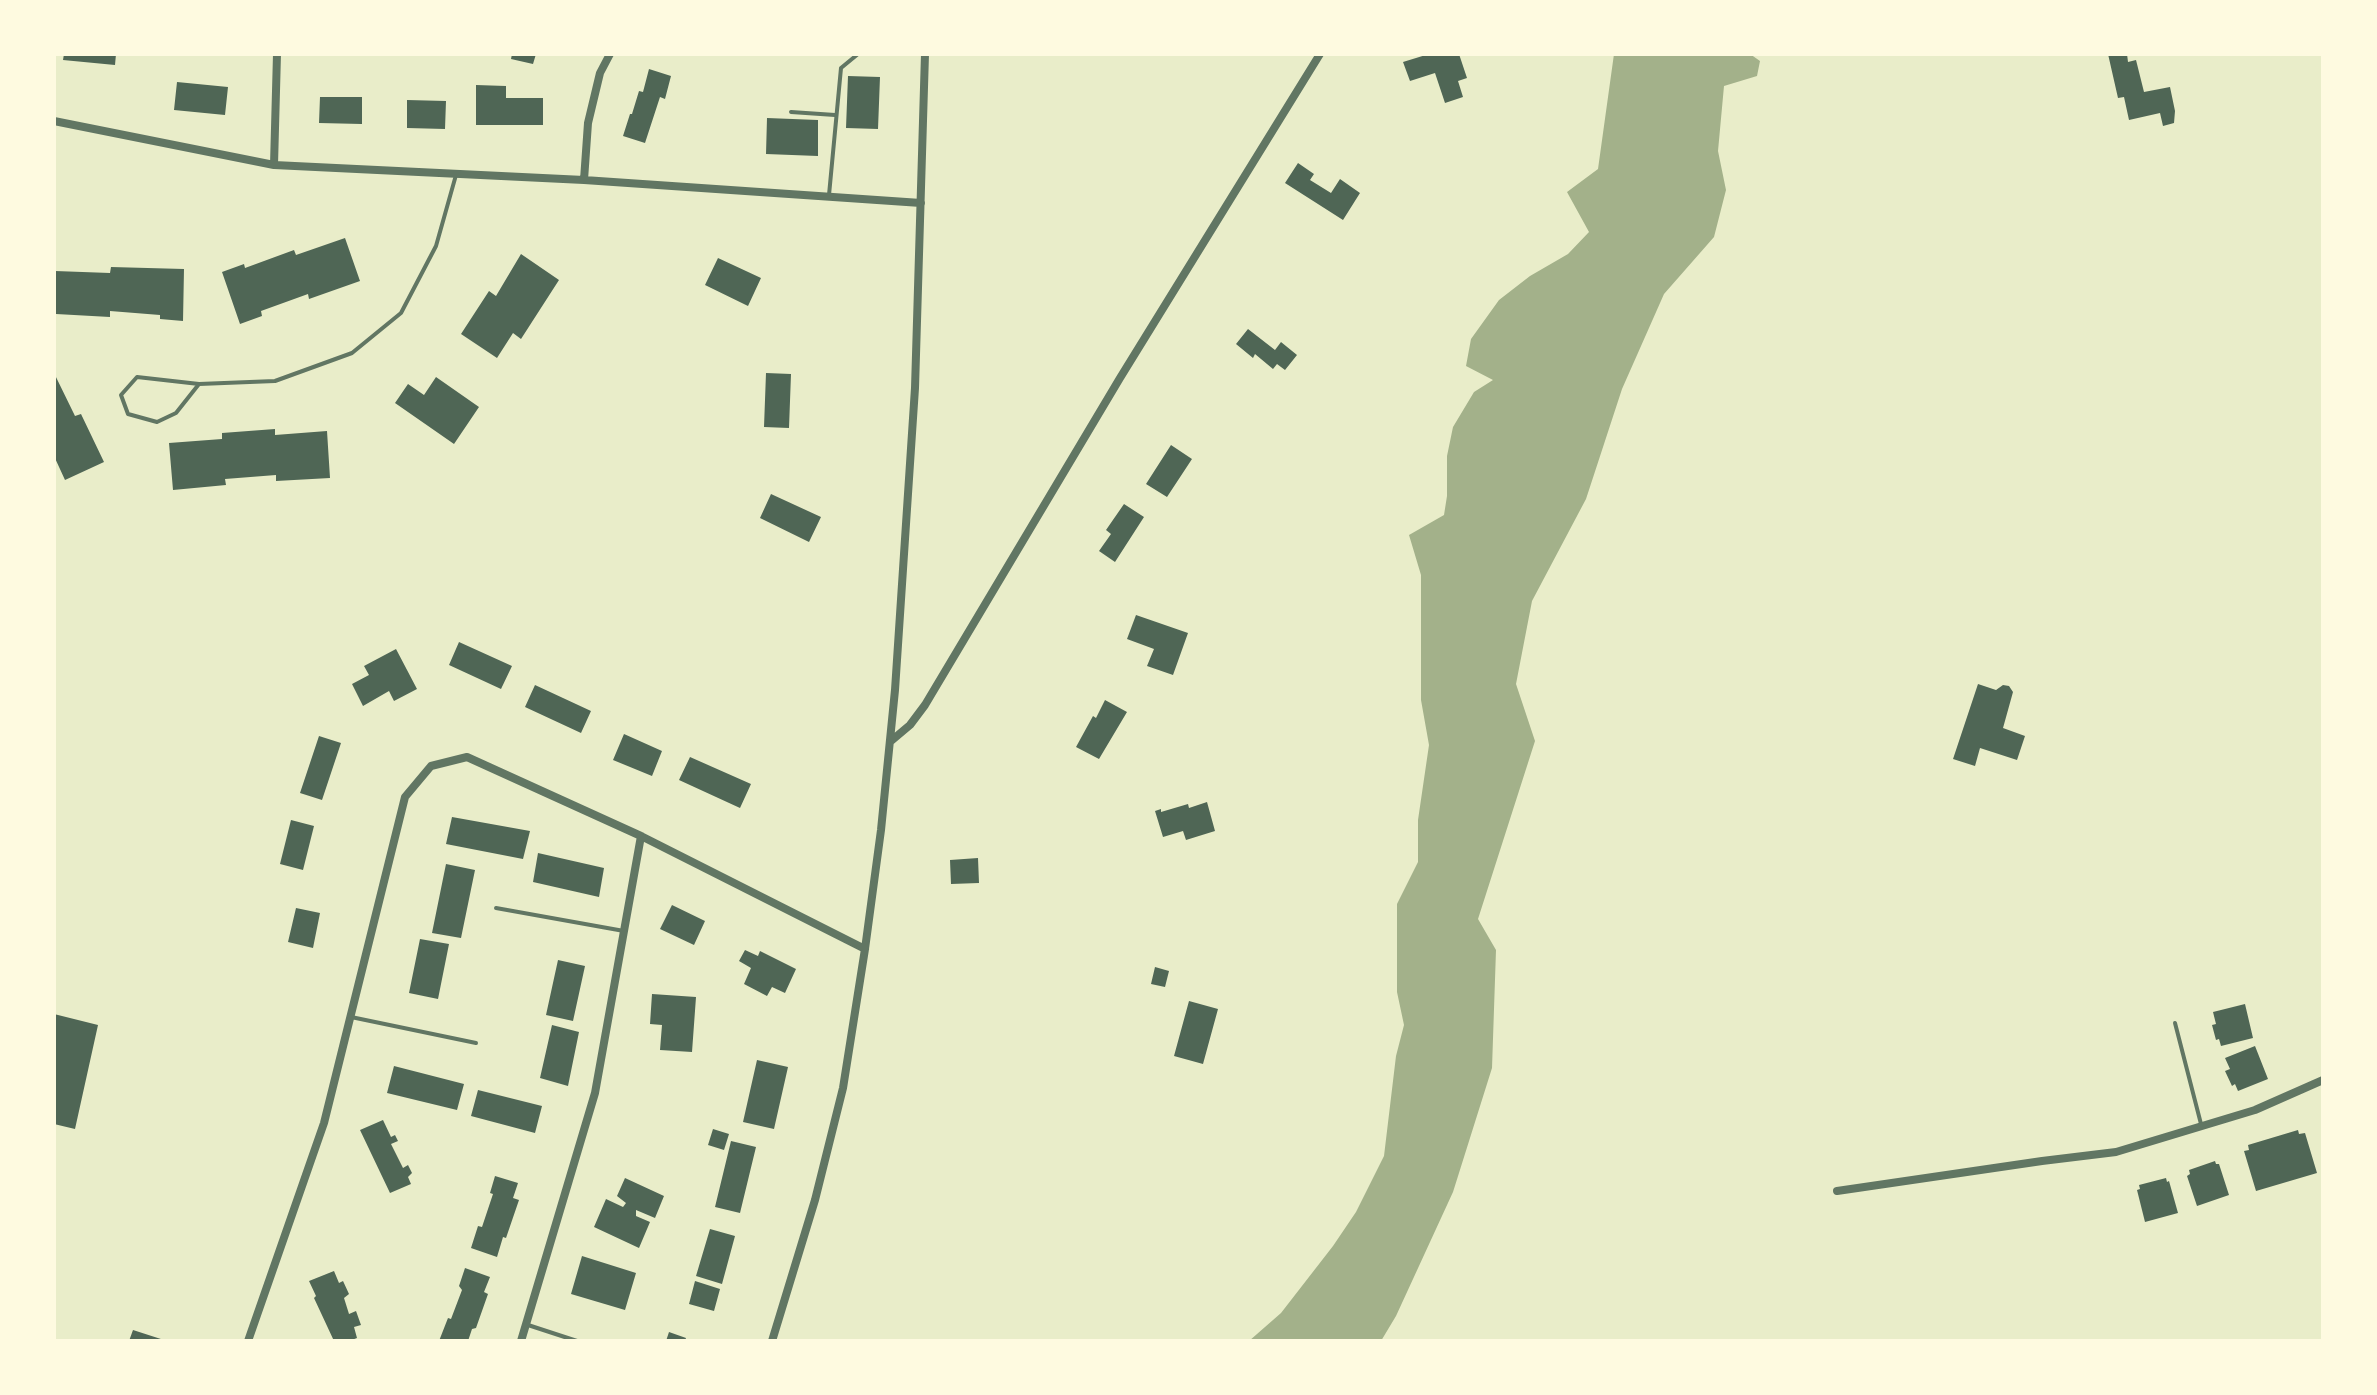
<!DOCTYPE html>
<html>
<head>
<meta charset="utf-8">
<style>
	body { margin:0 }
	#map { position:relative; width:2377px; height:1395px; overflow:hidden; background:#e9edc9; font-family:Helvetica,sans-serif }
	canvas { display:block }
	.frame { position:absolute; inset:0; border:56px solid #fefae0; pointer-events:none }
</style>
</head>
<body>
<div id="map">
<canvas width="2377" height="1395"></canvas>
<div class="frame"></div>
</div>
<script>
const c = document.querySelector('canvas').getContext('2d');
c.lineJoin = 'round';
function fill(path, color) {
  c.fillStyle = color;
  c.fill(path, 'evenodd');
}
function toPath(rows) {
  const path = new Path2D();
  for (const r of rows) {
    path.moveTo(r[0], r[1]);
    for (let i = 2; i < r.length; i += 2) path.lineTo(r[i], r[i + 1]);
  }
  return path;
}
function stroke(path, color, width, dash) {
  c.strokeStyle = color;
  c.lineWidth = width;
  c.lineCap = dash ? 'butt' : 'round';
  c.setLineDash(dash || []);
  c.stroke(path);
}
fill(toPath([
	[1614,54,1750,54,1760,61,1757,76,1724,86,1718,151,1726,190,1714,237,1664,294,1622,389,1586,499,1532,601,1516,684,1535,741,1478,919,1496,950,1492,1068,1453,1192,1396,1316,1381,1341,1249,1341,1281,1313,1333,1246,1356,1212,1384,1156,1396,1056,1404,1025,1397,992,1397,904,1418,862,1418,820,1429,745,1421,700,1421,575,1409,535,1444,515,1447,496,1447,456,1453,427,1474,392,1493,380,1466,366,1471,339,1499,300,1530,276,1568,254,1589,232,1567,192,1598,169]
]), '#a3b18a');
fill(toPath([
	[64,54,116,54,115,65,63,60],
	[512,54,536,54,533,64,511,59],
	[1429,54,1459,54,1467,78,1458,81,1463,97,1445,103,1435,73,1410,81,1403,62],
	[2108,54,2127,54,2128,62,2136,60,2144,92,2170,87,2175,111,2174,123,2163,126,2160,113,2129,120,2124,97,2118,98],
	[649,69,671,76,665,99,660,97,645,143,623,136,630,114,632,114,639,91,643,92],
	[848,76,880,77,878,129,846,128],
	[177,82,228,87,225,115,174,110],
	[476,85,506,86,506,98,543,98,543,125,476,125],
	[320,97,362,97,362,124,319,123],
	[407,100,446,101,445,129,407,128],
	[767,118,818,120,818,156,766,154],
	[1298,163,1314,174,1310,180,1331,193,1340,179,1360,193,1343,220,1285,183],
	[345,238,360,281,309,299,308,294,261,311,262,316,240,324,222,272,244,264,245,268,294,250,296,255],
	[521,254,559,280,521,339,513,333,497,358,461,334,489,291,496,296],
	[718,258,761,278,748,306,705,285],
	[111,267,184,269,183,321,160,319,160,315,110,311,110,317,56,314,55,271,110,273],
	[1248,329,1275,350,1281,342,1297,355,1285,370,1277,364,1273,369,1255,354,1253,358,1236,344],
	[54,373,75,416,81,414,104,462,65,480,54,456],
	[766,373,791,374,789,428,764,427],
	[436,377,479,407,454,444,395,403,408,384,424,395],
	[275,429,275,435,327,431,330,478,276,481,276,475,225,479,226,485,173,490,169,443,222,439,222,433],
	[1171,445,1192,459,1167,497,1146,484],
	[771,494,821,517,809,542,760,518],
	[1124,504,1144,517,1115,562,1099,551,1111,534,1106,530],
	[1136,615,1188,633,1173,675,1147,666,1154,649,1127,639],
	[459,642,512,666,501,689,449,665],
	[396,649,417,689,394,701,389,691,363,706,352,684,369,675,364,666],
	[1978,684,1996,690,2003,685,2009,686,2013,692,2003,728,2025,736,2017,760,1980,748,1975,766,1953,759],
	[535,685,591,711,581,733,525,707],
	[1105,700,1127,712,1099,759,1076,747,1093,716,1096,718],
	[624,734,662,751,652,776,613,760],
	[319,736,341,743,322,800,300,793],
	[690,757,751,784,740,808,679,780],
	[1207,802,1215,831,1186,840,1183,831,1163,837,1155,811,1161,809,1161,812,1188,804,1189,808],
	[452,817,530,831,523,859,446,844],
	[291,820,314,826,303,870,280,864],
	[538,853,604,868,599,897,533,882],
	[978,858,979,883,951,884,950,860],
	[446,864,475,870,461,938,432,933],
	[672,905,705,921,694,945,660,929],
	[296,908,320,913,313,948,288,942],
	[420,939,449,944,438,999,409,993],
	[745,950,758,956,760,951,796,969,785,993,772,987,767,996,744,984,751,968,739,961],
	[558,960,585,966,573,1021,546,1015],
	[1155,967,1169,971,1165,987,1151,984],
	[652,994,696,997,692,1052,660,1050,662,1025,650,1024],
	[1189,1001,1218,1009,1203,1064,1174,1056],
	[2245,1004,2253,1038,2221,1046,2219,1039,2216,1040,2212,1025,2216,1024,2213,1012],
	[54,1014,98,1025,75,1129,54,1124],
	[552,1025,579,1032,568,1086,540,1078],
	[2255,1046,2268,1079,2238,1091,2235,1084,2232,1086,2225,1071,2230,1069,2225,1058],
	[757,1060,788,1067,774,1129,743,1122],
	[394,1066,464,1084,457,1110,387,1093],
	[478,1090,542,1106,535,1133,471,1116],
	[383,1120,391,1137,395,1135,398,1141,391,1144,403,1168,408,1165,412,1173,408,1177,411,1184,390,1193,360,1130],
	[713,1129,729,1134,724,1150,708,1145],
	[2298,1130,2299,1134,2305,1133,2317,1173,2256,1191,2244,1151,2249,1150,2248,1145],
	[731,1141,756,1147,740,1213,715,1207],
	[2215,1161,2216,1164,2219,1164,2229,1195,2197,1206,2187,1176,2190,1174,2189,1170],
	[495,1176,518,1183,513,1198,519,1200,506,1238,503,1237,497,1257,471,1248,478,1226,482,1227,493,1194,490,1193],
	[625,1178,664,1196,655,1218,636,1210,636,1216,650,1222,639,1248,594,1227,606,1199,623,1207,626,1203,617,1196],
	[2166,1178,2167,1182,2169,1181,2178,1213,2145,1222,2137,1190,2140,1189,2139,1185],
	[710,1229,735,1236,722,1284,696,1276],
	[582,1256,636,1273,625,1310,571,1294],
	[465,1268,490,1277,484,1292,488,1294,476,1328,472,1329,468,1341,439,1341,448,1318,451,1319,462,1290,459,1286],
	[334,1271,339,1283,343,1281,349,1294,344,1298,349,1314,356,1311,361,1325,354,1327,357,1338,349,1341,334,1341,314,1298,316,1296,309,1281],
	[695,1281,720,1289,714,1311,689,1304],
	[133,1330,164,1340,164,1341,129,1341],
	[669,1332,686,1338,685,1341,666,1341]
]), '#4f6655');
stroke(toPath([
	[791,112,835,115],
	[829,195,841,68,858,54],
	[199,384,176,413,157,422,128,414,121,395,137,377,199,384,275,381,352,353,401,313,436,246,456,175],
	[496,908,624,931],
	[351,1017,476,1043],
	[2175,1023,2201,1124],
	[528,1325,577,1341]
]), '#617663', 4);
stroke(toPath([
	[54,121,274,165,584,180,921,203],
	[274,165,277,54],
	[584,180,588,123,600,73,610,54],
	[891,741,910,725,925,705,1120,378,1320,54],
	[1837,1191,2042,1161,2116,1152,2255,1110,2323,1080],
	[248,1341,324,1123,405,797,431,766,467,757,641,836,865,949],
	[521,1341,595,1093,641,836],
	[772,1341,815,1200,843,1088,865,949,881,830,895,690,915,388,925,54]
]), '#617663', 8);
</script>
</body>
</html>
